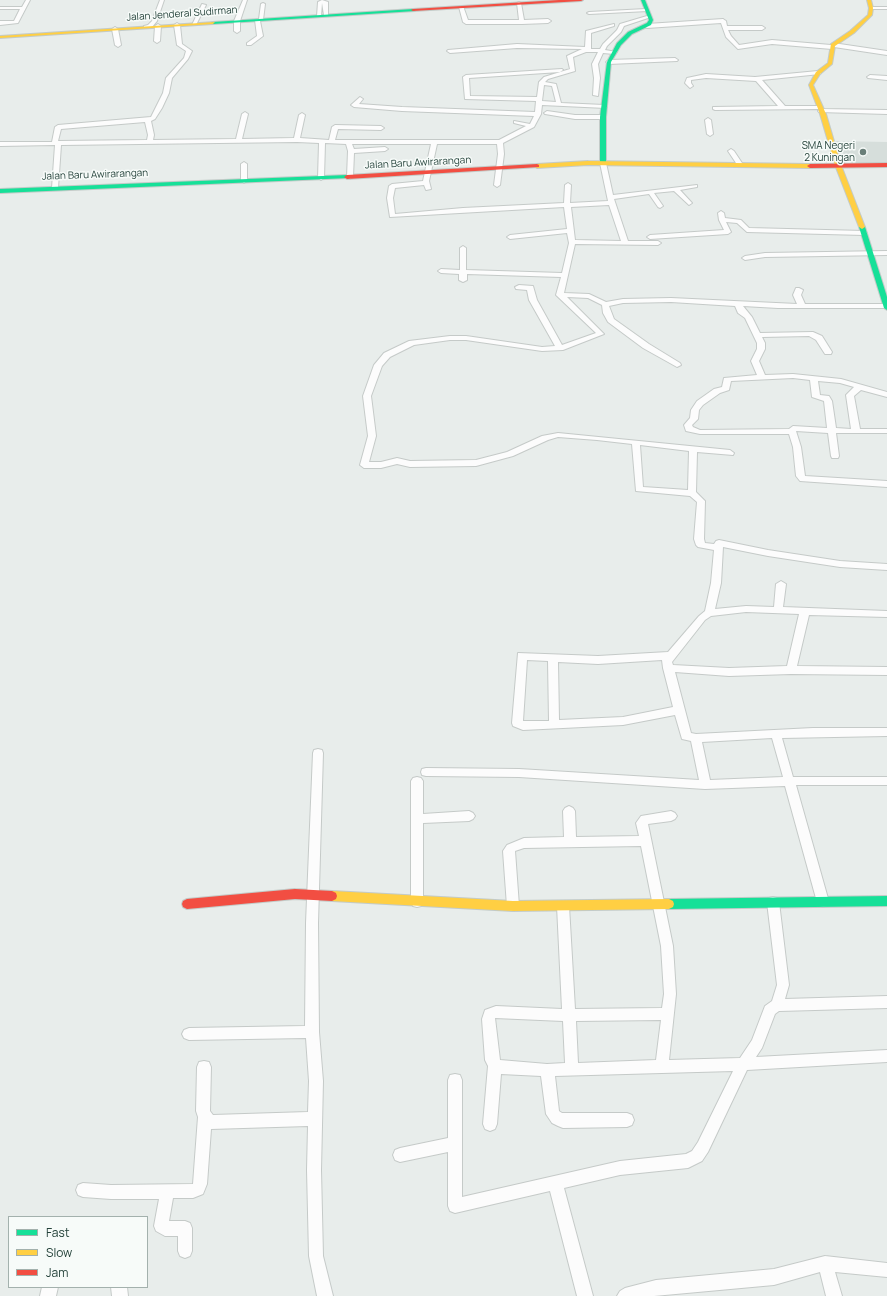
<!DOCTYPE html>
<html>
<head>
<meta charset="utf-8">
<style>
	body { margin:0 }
	#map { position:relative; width:887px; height:1296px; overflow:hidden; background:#e8edeb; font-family:Manrope,sans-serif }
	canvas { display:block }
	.legend { position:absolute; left:8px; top:1216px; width:140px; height:72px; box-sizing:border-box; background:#f7fbf9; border:1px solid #a3b1ad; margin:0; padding:5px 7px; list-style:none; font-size:12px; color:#24423a }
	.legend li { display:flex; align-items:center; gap:8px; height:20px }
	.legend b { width:20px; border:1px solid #a3b1ad }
</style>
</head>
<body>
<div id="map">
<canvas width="887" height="1296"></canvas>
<ul class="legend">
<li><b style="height:5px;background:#16e098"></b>Fast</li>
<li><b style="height:5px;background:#ffcf43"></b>Slow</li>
<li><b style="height:5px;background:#f24e42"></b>Jam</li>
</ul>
</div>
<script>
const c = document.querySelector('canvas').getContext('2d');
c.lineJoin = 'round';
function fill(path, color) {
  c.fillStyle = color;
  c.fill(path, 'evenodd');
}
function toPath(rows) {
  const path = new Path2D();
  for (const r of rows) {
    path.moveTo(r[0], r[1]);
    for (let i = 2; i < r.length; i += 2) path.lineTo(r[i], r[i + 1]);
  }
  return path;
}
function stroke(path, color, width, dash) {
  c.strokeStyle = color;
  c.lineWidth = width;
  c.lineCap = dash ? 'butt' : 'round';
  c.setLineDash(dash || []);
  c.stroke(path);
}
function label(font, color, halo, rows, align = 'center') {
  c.font = font + ' Manrope,sans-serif';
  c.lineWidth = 3;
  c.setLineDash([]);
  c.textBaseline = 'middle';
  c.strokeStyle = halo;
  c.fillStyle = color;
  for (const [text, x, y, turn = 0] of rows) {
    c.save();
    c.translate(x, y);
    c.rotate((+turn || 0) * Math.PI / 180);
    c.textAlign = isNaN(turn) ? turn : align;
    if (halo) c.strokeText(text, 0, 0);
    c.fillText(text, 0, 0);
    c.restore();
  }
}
fill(toPath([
	[834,141,887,142,887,163,844,163]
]), '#d6dedb');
const street = toPath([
	[26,0,30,0,18,23,0,25,0,21,14,21,20,9,0,9,0,7,22,7,26,0],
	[160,0,164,0,157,21,152,27,144,28,144,26,148,25,152,21,160,0],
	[243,0,247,0,240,21,240,31,237,33,234,31,234,21,243,0],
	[322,0,328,2,328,15,326,16,324,15,322,3,321,16,319,17,317,16,318,2,322,0],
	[519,2,521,3,524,20,548,19,551,21,548,23,522,24,466,24,463,22,459,7,463,6,468,20,519,20,517,3,519,2],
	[263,3,265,4,263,20,260,21,263,36,251,45,247,45,247,43,257,36,255,20,259,19,261,4,263,3],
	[202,4,206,5,196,25,192,25,202,4],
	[871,7,887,7,887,9,869,9,871,7],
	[646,9,648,11,589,14,587,13,589,12,646,9],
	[647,16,651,17,624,26,621,32,607,46,605,50,617,52,614,54,603,53,598,64,600,78,598,96,593,95,594,78,592,64,598,52,586,52,573,57,575,71,548,79,545,82,556,84,561,103,604,105,607,107,606,108,542,105,541,114,534,127,503,143,504,154,500,185,497,187,494,185,498,154,497,144,437,144,429,181,431,189,426,190,424,185,395,188,393,198,395,214,463,208,564,203,565,185,568,183,571,185,570,203,608,201,600,163,603,161,606,163,613,195,697,185,697,187,680,190,692,203,689,205,674,191,654,193,663,206,660,208,658,207,649,194,614,199,628,241,658,241,661,243,658,245,575,244,564,293,589,294,606,302,623,299,671,298,797,304,793,295,796,288,799,288,803,290,801,295,805,304,887,304,886,308,778,308,743,306,752,317,760,333,813,332,822,336,832,352,831,354,825,354,816,340,809,336,762,337,765,343,765,349,759,361,765,375,793,374,841,379,887,392,887,397,861,390,854,396,860,429,887,429,887,433,836,433,839,456,838,458,832,458,831,456,828,433,796,431,801,447,805,476,887,481,887,487,800,481,796,476,793,447,789,434,700,434,686,431,684,425,690,418,691,410,697,401,714,389,722,387,724,378,757,375,751,361,757,349,757,343,745,318,738,313,735,306,671,302,623,303,609,306,614,319,649,344,680,363,681,365,677,367,643,348,608,322,603,313,602,305,588,298,567,297,604,334,563,350,542,351,466,340,450,340,414,345,390,357,382,366,371,396,376,436,369,462,381,462,397,458,410,461,476,460,507,452,542,436,558,433,730,450,734,453,733,455,697,452,696,492,705,501,704,539,705,543,714,544,716,541,719,540,768,550,840,561,887,564,887,570,840,567,768,556,723,547,721,583,715,609,746,606,774,607,776,584,781,581,786,584,783,607,887,611,887,617,809,615,797,666,887,667,887,675,791,674,729,676,675,672,691,733,696,734,813,728,887,728,887,736,782,738,793,777,887,777,887,785,796,785,829,902,827,906,823,907,819,906,817,902,785,786,705,789,519,777,426,776,422,775,421,772,422,769,426,768,519,769,699,780,691,741,682,739,675,715,623,725,523,730,513,726,512,723,518,653,598,656,668,652,699,616,705,611,711,583,714,550,698,547,696,545,694,539,697,502,690,496,636,491,632,444,597,440,558,437,548,440,513,456,476,466,410,467,397,464,381,468,364,468,360,465,368,436,363,396,374,365,384,353,409,341,450,336,466,336,542,347,555,346,529,300,527,290,516,289,515,287,519,285,533,286,537,300,562,345,596,333,556,295,561,277,467,274,467,280,463,282,459,280,459,274,441,273,438,271,441,269,460,270,460,248,463,246,466,248,466,270,562,273,569,243,567,233,510,239,507,237,510,235,567,229,564,207,390,217,387,198,389,186,392,184,423,181,431,144,352,144,354,149,385,147,388,149,385,151,354,153,353,177,350,179,347,177,348,151,346,144,325,143,324,178,321,180,318,178,319,143,297,142,61,145,58,188,55,190,52,188,55,145,0,146,0,142,52,142,55,127,58,125,151,117,163,93,166,78,184,58,186,51,177,45,174,25,177,23,180,25,182,44,192,51,188,59,172,78,169,93,162,108,155,119,151,121,154,135,153,140,236,139,242,114,245,112,248,114,242,139,294,138,299,115,302,113,305,115,300,138,329,140,332,127,335,125,381,126,384,128,381,130,338,129,335,140,499,140,526,126,514,123,514,121,530,124,534,116,402,111,354,107,351,105,360,97,363,99,359,104,402,107,535,112,536,101,465,99,463,77,466,75,562,69,563,70,560,72,469,78,470,96,537,97,539,82,544,77,570,69,567,56,582,49,517,48,450,53,447,51,448,50,517,44,585,47,586,31,614,24,614,26,591,33,591,49,600,49,603,44,617,30,620,24,647,16],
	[544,85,552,86,556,102,542,101,544,85],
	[145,122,148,135,147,140,58,141,61,129,145,122],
	[609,205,621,241,575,240,571,207,609,205],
	[793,378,810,380,812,397,824,401,827,428,793,426,789,429,700,430,693,427,692,425,698,419,699,410,703,405,720,393,729,390,731,381,793,378],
	[818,381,840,383,854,387,846,395,851,429,836,428,832,401,829,396,820,395,818,381],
	[640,445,689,451,688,490,643,487,640,445],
	[746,612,799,614,787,666,729,668,673,665,672,662,705,620,711,616,746,612],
	[527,660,548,661,549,721,523,721,527,660],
	[662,660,663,668,673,707,623,717,559,720,558,662,598,664,662,660],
	[772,738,783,777,710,780,702,742,772,738],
	[723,19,726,21,727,26,762,26,765,28,762,30,728,30,731,36,739,45,772,40,831,45,833,43,887,51,887,55,834,47,832,49,772,44,738,49,726,37,721,23,647,28,644,26,647,24,723,19],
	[158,24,161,26,160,41,157,43,154,41,155,26,158,24],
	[115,27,118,29,121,45,118,47,115,45,112,29,115,27],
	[675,58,678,60,677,61,609,64,606,62,609,60,675,58],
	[818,71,821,73,820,74,762,80,785,106,821,106,822,107,819,109,715,110,713,109,713,107,778,106,756,81,706,78,691,80,691,83,693,86,690,88,685,83,687,78,706,74,755,77,818,71],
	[870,75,887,76,887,80,868,78,867,77,870,75],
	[821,109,887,110,887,114,819,112,818,111,821,109],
	[547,111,575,115,603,115,606,117,603,119,575,119,545,114,544,113,547,111],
	[708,118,711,120,713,134,710,136,707,134,705,120,708,118],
	[731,149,734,151,744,166,743,167,738,166,728,151,731,149],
	[244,162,247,164,247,181,244,183,241,181,241,164,244,162],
	[721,211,724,213,725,218,741,220,749,228,864,231,867,233,864,235,747,232,737,223,726,222,731,232,728,234,650,239,647,237,650,235,724,230,719,220,718,213,721,211],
	[887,251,887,255,765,257,745,260,742,258,745,256,765,253,887,251],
	[318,749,322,750,323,753,318,923,319,1032,323,1081,321,1170,323,1256,333,1296,317,1296,309,1256,307,1170,308,1126,211,1129,207,1184,203,1194,193,1198,173,1198,169,1221,185,1221,190,1223,192,1228,192,1251,190,1256,185,1258,180,1256,178,1251,178,1236,165,1236,156,1231,154,1226,159,1199,111,1199,83,1197,78,1195,76,1190,78,1185,83,1183,111,1185,193,1184,198,1117,196,1111,197,1067,199,1062,204,1061,209,1062,211,1067,210,1111,213,1115,308,1112,309,1081,306,1038,189,1040,184,1038,182,1034,184,1030,189,1028,305,1026,306,923,313,753,314,750,318,749],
	[417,777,421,778,423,781,423,814,469,811,473,813,475,816,473,819,469,821,423,823,423,902,421,906,417,907,413,906,411,902,411,781,413,778,417,777],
	[569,806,573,808,575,811,576,837,639,836,636,823,641,816,671,811,675,813,677,816,675,819,671,821,648,824,673,946,676,994,669,1060,740,1058,752,1040,765,1006,772,1001,777,985,767,902,769,898,773,897,777,898,779,902,789,985,785,999,887,996,887,1008,779,1011,775,1014,762,1048,756,1057,887,1050,887,1062,747,1070,708,1152,702,1161,688,1168,620,1175,564,1188,593,1296,577,1296,550,1191,455,1213,450,1211,448,1206,448,1152,400,1162,395,1160,393,1155,395,1150,400,1148,448,1138,448,1080,450,1075,455,1074,460,1075,462,1080,462,1197,620,1161,686,1154,692,1151,698,1142,733,1071,555,1076,559,1111,562,1113,627,1113,632,1115,634,1120,632,1125,627,1127,563,1128,558,1126,552,1123,546,1114,541,1076,501,1074,497,1124,495,1129,490,1131,485,1129,483,1124,488,1066,485,1060,482,1019,485,1010,496,1006,562,1009,557,906,559,902,563,901,567,902,569,906,575,1009,662,1008,664,994,661,946,641,846,524,848,515,851,519,906,517,910,513,911,509,910,507,906,503,851,507,845,524,838,564,837,563,811,565,808,569,806],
	[495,1018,563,1021,565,1063,547,1064,500,1060,495,1018],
	[661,1020,656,1060,578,1063,576,1021,661,1020],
	[825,1256,887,1263,887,1277,835,1272,842,1296,826,1296,820,1272,774,1285,654,1296,617,1296,620,1291,625,1288,656,1280,774,1269,825,1256],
	[42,1287,58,1287,56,1296,40,1296,42,1287],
	[111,1287,127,1287,128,1296,112,1296,111,1287]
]);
const fast = toPath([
	[641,0,645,0,653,20,651,25,632,34,621,45,611,62,606,117,606,163,603,165,600,163,600,117,607,62,617,43,628,32,647,23,649,20,641,0],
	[413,9,415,11,213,24,211,23,213,22,413,9],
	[347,175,350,177,349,178,0,193,0,189,347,175],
	[860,226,865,227,887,297,887,310,884,308,859,227,860,226],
	[887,896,887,906,669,909,665,907,664,904,665,901,669,899,887,896]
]);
const slow = toPath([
	[867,0,871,0,873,8,872,15,854,33,835,46,832,64,820,74,813,85,826,114,841,165,865,227,862,229,859,227,835,165,820,114,809,85,816,72,828,63,831,44,850,31,868,15,869,8,867,0],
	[215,22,213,24,0,38,0,36,215,22],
	[588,161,810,164,813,166,810,168,588,165,537,168,534,166,537,164,588,161],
	[332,891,513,901,669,899,673,901,674,904,673,907,669,909,513,911,332,901,328,899,327,896,328,893,332,891]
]);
const jam = toPath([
	[559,0,583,0,581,1,413,11,411,10,413,9,559,0],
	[887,163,887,167,810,168,807,166,810,164,887,163],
	[537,164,539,165,539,167,347,179,344,177,347,175,537,164],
	[295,889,332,891,336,893,337,896,336,899,332,901,295,899,187,909,183,907,182,904,183,901,187,899,295,889]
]);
stroke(street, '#c5cac8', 2);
stroke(fast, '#c3cbc8', 2);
stroke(slow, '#c3cbc8', 2);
stroke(jam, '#c3cbc8', 2);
fill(street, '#fcfcfc');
fill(fast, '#16e098');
fill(slow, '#ffcf43');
fill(jam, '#f24e42');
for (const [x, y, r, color] of [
	[863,152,4,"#697e78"]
]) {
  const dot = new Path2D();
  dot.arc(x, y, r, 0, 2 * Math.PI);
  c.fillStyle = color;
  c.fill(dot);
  stroke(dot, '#f7fbf9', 1.5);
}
label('10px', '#24423a', '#f7fbf9', [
	["Jalan Jenderal Sudirman",182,14,-4],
	["Jalan Baru Awirarangan",418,163,-3],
	["Jalan Baru Awirarangan",95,175,-2]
]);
label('10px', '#24423a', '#f7fbf9', [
	["SMA Negeri",855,146],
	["2 Kuningan",855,158]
], 'right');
</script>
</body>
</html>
